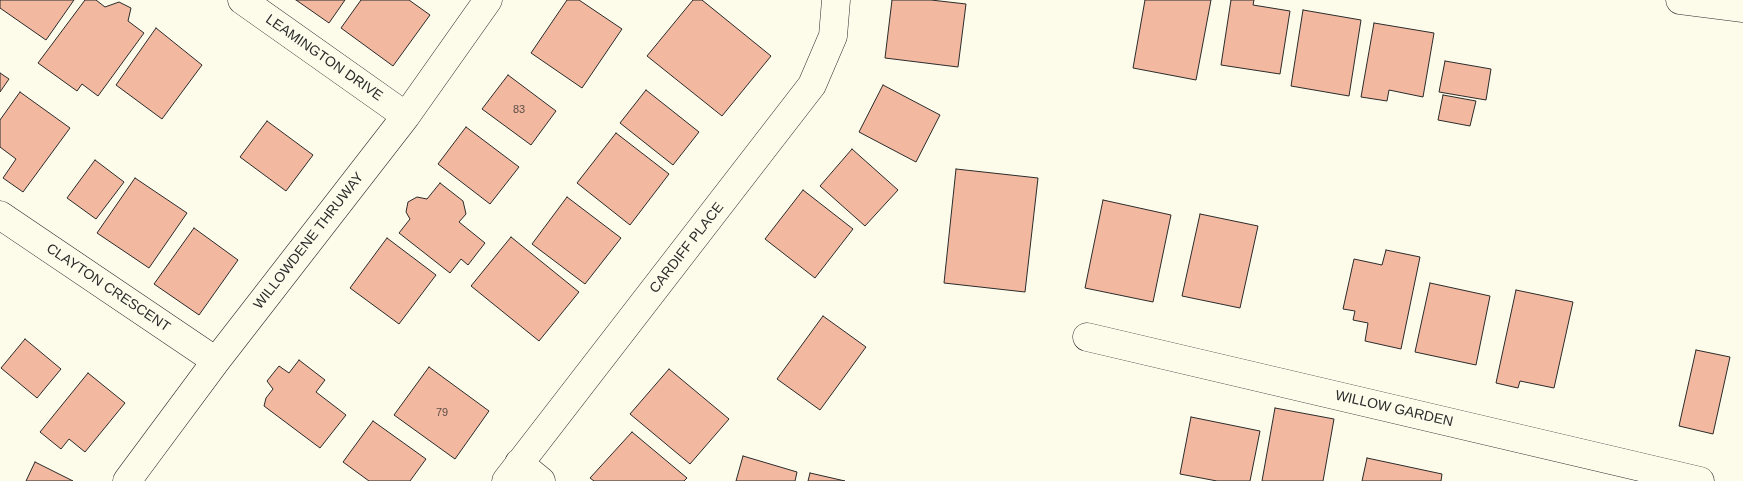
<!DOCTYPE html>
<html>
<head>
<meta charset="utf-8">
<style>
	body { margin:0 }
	canvas { display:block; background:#fdfbea }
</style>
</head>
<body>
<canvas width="1743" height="481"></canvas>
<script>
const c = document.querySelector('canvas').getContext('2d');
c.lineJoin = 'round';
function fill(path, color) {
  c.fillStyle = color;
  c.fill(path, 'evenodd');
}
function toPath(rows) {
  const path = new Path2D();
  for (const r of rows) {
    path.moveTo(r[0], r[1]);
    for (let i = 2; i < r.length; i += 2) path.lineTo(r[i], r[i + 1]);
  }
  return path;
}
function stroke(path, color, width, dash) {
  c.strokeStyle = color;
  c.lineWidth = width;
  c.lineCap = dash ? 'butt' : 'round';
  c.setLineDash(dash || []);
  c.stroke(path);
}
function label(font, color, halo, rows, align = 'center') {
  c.font = font + ' Arial,sans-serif';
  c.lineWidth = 4;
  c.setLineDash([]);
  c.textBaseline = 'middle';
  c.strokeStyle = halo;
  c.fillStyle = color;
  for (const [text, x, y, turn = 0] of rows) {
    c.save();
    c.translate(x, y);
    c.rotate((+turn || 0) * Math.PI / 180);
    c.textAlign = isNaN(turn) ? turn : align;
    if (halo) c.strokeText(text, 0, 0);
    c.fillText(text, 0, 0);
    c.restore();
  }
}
const building = toPath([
	[0,0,74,0,46,40,0,8,0,0],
	[85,0,96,0,105,7,119,2,131,8,128,21,144,33,98,96,82,84,77,91,38,63,85,0],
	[296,0,345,0,329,23,296,0],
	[361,0,409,0,430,15,393,66,341,28,361,0],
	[567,0,579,0,622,29,582,88,531,53,567,0],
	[693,0,702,0,771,56,722,116,647,56,693,0],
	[892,0,931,0,966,4,958,67,885,58,892,0],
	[1145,0,1211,0,1196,80,1133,68,1145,0],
	[1231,0,1254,0,1253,5,1290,11,1280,74,1221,65,1231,0],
	[1303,10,1361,20,1349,96,1291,86,1303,10],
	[1374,23,1434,33,1423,97,1389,90,1387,101,1361,97,1374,23],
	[156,28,202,65,162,119,116,85,156,28],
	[1445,61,1491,69,1486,100,1439,92,1445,61],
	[0,73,9,79,0,92,0,73],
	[508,75,556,111,531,145,482,109,508,75],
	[883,85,940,115,916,162,859,132,883,85],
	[646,90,699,132,673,165,620,123,646,90],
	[20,92,70,128,23,192,3,178,16,159,0,147,0,120,20,92],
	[1443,95,1476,101,1470,126,1438,120,1443,95],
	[267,121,313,155,286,191,240,157,267,121],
	[466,127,519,167,490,204,438,164,466,127],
	[616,133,669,174,630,225,577,183,616,133],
	[852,149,898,190,865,226,820,186,852,149],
	[95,160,124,182,96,219,67,198,95,160],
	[956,169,1038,178,1025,292,944,283,956,169],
	[135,178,187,213,149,268,97,233,135,178],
	[440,183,463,201,466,214,459,222,485,243,468,265,461,259,450,273,399,233,410,219,406,212,408,202,417,197,427,199,440,183],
	[803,190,853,229,815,278,765,239,803,190],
	[567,197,621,238,585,284,532,244,567,197],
	[1103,200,1171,215,1153,302,1085,288,1103,200],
	[1200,214,1258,226,1240,308,1182,296,1200,214],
	[194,228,238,260,199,315,154,284,194,228],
	[511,237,579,292,539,341,471,286,511,237],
	[387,238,436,275,399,324,350,288,387,238],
	[1386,250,1420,257,1401,349,1365,341,1368,323,1353,320,1355,311,1343,309,1354,259,1382,265,1386,250],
	[1430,283,1490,296,1476,365,1415,352,1430,283],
	[1516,290,1573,302,1554,388,1520,381,1518,388,1496,383,1516,290],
	[823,316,866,347,820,410,777,379,823,316],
	[25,339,61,369,37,398,1,368,25,339],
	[1696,350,1730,357,1713,434,1679,426,1696,350],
	[299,360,325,380,316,392,346,415,320,448,264,406,266,398,273,389,267,381,279,366,289,373,299,360],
	[429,367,489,411,455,459,394,415,429,367],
	[669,369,729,419,690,464,630,414,669,369],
	[88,373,125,403,85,452,69,439,61,449,40,432,88,373],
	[1275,408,1334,419,1323,481,1262,481,1275,408],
	[1191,417,1260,431,1250,481,1217,481,1180,474,1191,417],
	[373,421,426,459,410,481,369,481,343,462,373,421],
	[632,432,687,478,684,481,594,481,590,478,632,432],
	[743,456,797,472,795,481,736,481,743,456],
	[1367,458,1442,474,1441,481,1362,481,1367,458],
	[35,462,73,481,26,481,35,462],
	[810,473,845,481,808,481,810,473]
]);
fill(building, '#f2b8a0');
stroke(building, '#2b2b2b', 1);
const minor = toPath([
	[242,0,406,116],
	[1680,0,1743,8],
	[0,215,216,361],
	[1087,337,1700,481],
	[519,463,541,481],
	[127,481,216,361,406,116,488,0],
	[506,481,812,85,833,36,836,0]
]);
stroke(minor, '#2b2b2b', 29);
stroke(minor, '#fdfbea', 28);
label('11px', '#5d4e48', null, [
	["83",519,110],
	["79",442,413]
]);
label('14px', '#2b2b2b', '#fdfbea', [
	["LEAMINGTON DRIVE",324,58,35],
	["WILLOWDENE THRUWAY",309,241,-52],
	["CARDIFF PLACE",687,248,-52],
	["CLAYTON CRESCENT",108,288,34],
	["WILLOW GARDEN",1394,409,13]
]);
</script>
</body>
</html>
